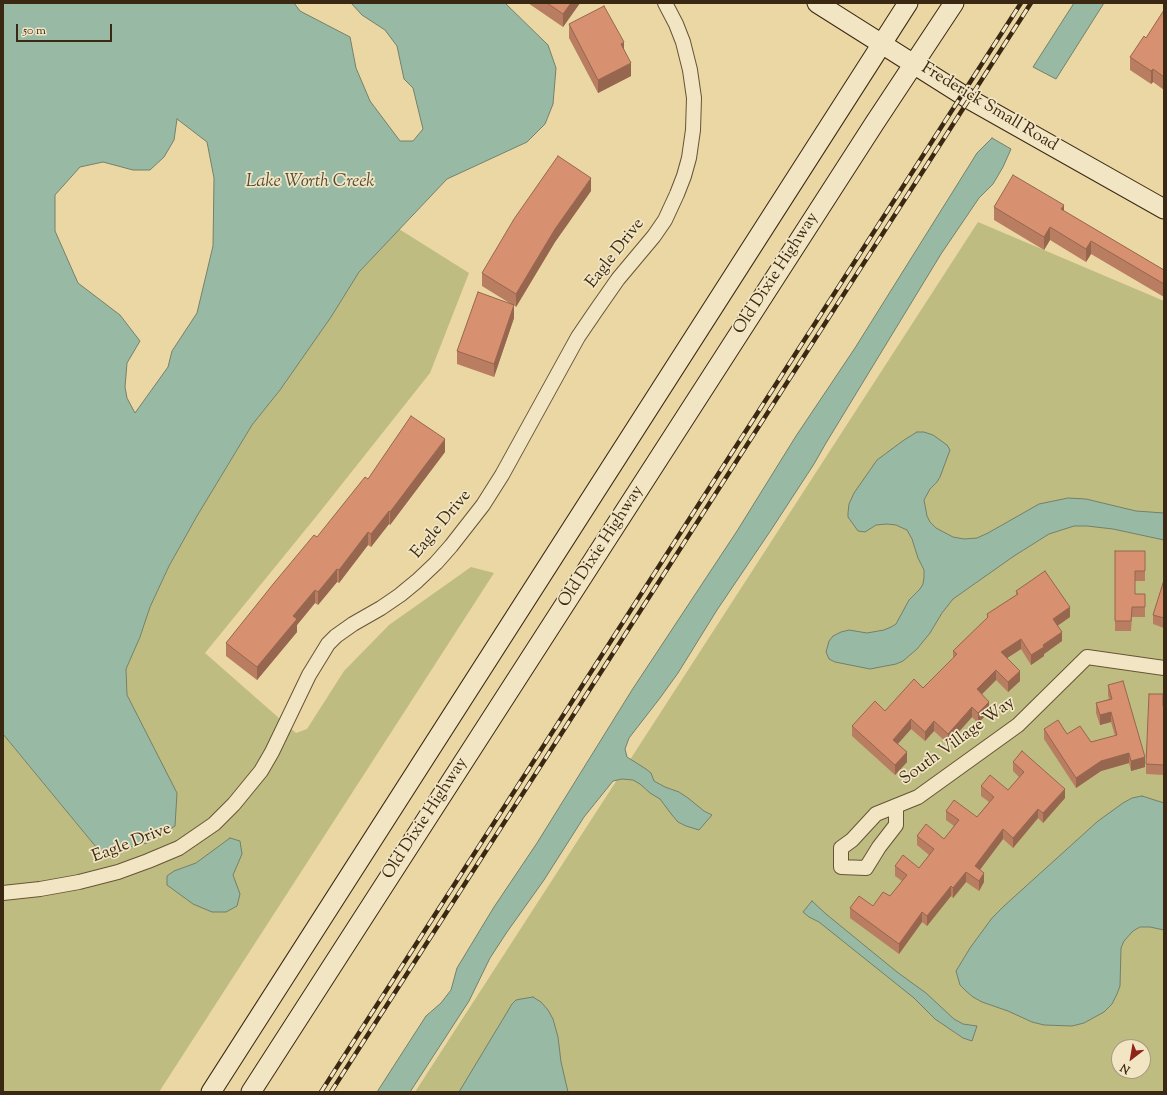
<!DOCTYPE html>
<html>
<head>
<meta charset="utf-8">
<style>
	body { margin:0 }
	#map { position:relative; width:1167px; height:1095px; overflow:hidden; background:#ead7a4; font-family:"Sorts Mill Goudy",serif }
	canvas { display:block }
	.frame { position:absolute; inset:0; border:4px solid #3b2812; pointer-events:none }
	.north { position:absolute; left:1111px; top:1039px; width:40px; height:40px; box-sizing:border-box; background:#f1e5c4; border:1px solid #a8997d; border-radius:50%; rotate:211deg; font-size:11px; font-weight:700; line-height:16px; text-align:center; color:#3b2812 }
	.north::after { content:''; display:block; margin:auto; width:14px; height:18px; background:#8f2418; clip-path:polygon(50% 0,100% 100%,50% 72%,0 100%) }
	.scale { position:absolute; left:16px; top:24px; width:96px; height:18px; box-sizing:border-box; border:2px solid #3b2812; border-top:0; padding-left:5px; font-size:12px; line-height:14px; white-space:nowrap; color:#3b2812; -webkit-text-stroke:3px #f1e5c4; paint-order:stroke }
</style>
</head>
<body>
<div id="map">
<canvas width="1167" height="1095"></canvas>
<div class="frame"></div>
<div class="north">N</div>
<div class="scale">50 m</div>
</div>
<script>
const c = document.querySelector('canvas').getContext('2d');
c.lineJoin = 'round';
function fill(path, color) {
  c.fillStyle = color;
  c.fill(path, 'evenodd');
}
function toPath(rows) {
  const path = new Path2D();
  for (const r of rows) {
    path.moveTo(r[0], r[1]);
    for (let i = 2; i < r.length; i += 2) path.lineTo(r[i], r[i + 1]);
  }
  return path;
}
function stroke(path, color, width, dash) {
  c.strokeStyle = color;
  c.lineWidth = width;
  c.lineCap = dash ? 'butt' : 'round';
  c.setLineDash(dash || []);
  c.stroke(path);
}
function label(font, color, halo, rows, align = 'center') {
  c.font = font + ' "Sorts Mill Goudy",serif';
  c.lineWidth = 3.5;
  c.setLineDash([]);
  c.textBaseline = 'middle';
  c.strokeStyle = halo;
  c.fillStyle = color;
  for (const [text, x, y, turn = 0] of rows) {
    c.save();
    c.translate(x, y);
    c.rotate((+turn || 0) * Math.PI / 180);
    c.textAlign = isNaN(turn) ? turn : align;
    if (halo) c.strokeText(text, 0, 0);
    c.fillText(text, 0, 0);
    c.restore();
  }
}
fill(toPath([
	[978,222,1164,301,1164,1092,415,1092],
	[1119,1047,1143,1047,1143,1071,1119,1071],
	[399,229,469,273,430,373,319,513,205,653,296,733,307,729,344,671,389,625,471,567,494,573,159,1092,3,1092,3,734,101,853,149,739,127,695,126,669,140,637,150,607,169,566,197,516,252,425,280,390,331,317,359,272]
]), '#bfbc81');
const water = toPath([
	[3,3,294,3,300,11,350,37,356,68,370,101,400,141,413,141,423,129,413,88,404,79,397,46,385,30,362,15,351,3,505,3,548,45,556,68,553,104,545,124,527,142,447,179,359,272,331,317,280,390,252,425,197,516,169,566,150,607,140,637,126,669,127,695,177,793,175,826,147,843,101,853,3,734,3,3],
	[177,119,207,142,214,178,213,246,197,313,172,351,168,367,135,413,127,398,125,387,127,363,140,341,120,315,78,283,55,231,55,195,80,167,103,162,133,170,150,170,164,157,174,140,177,119],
	[1074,3,1104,3,1056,79,1033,67,1074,3],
	[992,138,1011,149,1003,167,993,184,979,198,941,254,826,443,814,464,771,530,717,610,678,673,660,698,629,738,625,749,627,757,646,769,651,773,654,781,665,787,679,792,688,798,704,811,712,815,699,830,686,826,678,822,672,815,660,799,650,793,640,784,633,780,622,779,613,781,584,817,544,880,507,932,490,958,469,1001,410,1092,377,1092,426,1016,441,1003,451,990,457,968,494,907,537,843,632,690,737,531,796,436,855,348,977,153,992,138],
	[917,432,924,432,933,435,947,445,950,450,940,477,937,482,930,489,924,500,927,516,930,522,936,528,953,537,964,539,977,538,988,533,1039,504,1068,498,1086,499,1136,511,1164,513,1164,540,1113,529,1087,526,1074,526,1049,534,1014,556,953,599,942,613,930,633,917,649,903,661,896,664,870,669,835,662,829,659,826,652,829,641,833,636,841,632,849,630,867,633,884,630,891,627,896,624,909,600,920,589,923,584,924,577,924,570,918,558,912,539,907,530,896,525,887,524,876,525,865,532,858,531,848,517,848,513,849,504,854,493,877,460,904,440,917,432],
	[1142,796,1164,803,1164,930,1150,927,1140,927,1133,931,1124,941,1121,948,1120,986,1117,994,1112,1004,1104,1012,1084,1023,1072,1026,1044,1025,1032,1022,1008,1011,982,1002,973,997,966,991,960,985,956,971,970,948,992,918,1004,906,1098,821,1123,803,1132,798,1142,796],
	[230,838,240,841,242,854,233,875,240,894,237,906,226,912,212,912,193,904,167,885,167,876,174,871,196,863,230,838],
	[812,901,826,914,897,972,926,993,954,1019,963,1024,977,1026,972,1041,963,1038,935,1019,914,998,819,922,809,917,803,912,812,901],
	[533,997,541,1002,548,1010,553,1019,558,1037,561,1062,568,1092,459,1092,512,1004,516,1000,521,999,533,997]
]);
fill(water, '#98baa5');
stroke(water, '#73806a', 1);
const street = toPath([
	[896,806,896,825,879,847,866,868,841,867,841,848,852,840,876,814,918,797,1018,725,1087,657,1164,668],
	[3,893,40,889,79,882,118,872,148,861,179,848,214,824,234,804,261,771,272,752,309,675,328,644,336,636,353,624,381,608,400,595,417,581,436,563,451,546,483,505,502,475,578,337,595,312,618,279,654,236,665,220,677,194,684,176,689,158,693,130,694,98,690,70,683,42,676,24,665,3]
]);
const secondary = toPath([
	[817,3,969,99,1164,209],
	[211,1092,908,3],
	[251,1092,874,124,954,3]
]);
stroke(street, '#675436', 16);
stroke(secondary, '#3b2812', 21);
stroke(street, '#f1e5c4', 14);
stroke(secondary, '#f1e5c4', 19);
const rail = toPath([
	[321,1092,1021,3],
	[331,1092,1031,3]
]);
stroke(rail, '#3b2812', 4.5);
stroke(rail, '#f1e5c4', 3, [9]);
fill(toPath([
	[528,3,580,3,563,27],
	[1164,10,1164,90,1153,82,1151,84,1130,70,1130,57,1146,38],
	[569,24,624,49,631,76,598,93,569,38],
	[591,191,555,242,516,307,514,305,514,318,494,377,457,364,457,351,511,304,482,286,482,273],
	[994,207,1064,211,1164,270,1164,297,1091,254,1086,262,1050,240,1044,250,994,220],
	[445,452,390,525,389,524,371,547,368,545,339,583,337,582,318,605,315,603,297,625,297,632,257,680,226,656,226,643,368,479],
	[1115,551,1145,551,1145,581,1135,581,1135,594,1145,594,1145,617,1132,617,1131,631,1115,631],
	[1164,580,1164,628,1153,624,1153,615],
	[1016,591,1070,617,1058,625,1062,641,1044,654,1044,656,1031,665,1021,649,1007,658,1020,681,1008,692,996,680,982,694,989,712,978,723,972,717,948,744,934,731,925,741,911,729,898,744,907,762,895,775,852,736,852,726,885,711,923,688,953,658,953,651,987,618,987,614,1016,595],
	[1108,685,1145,767,1131,771,1129,763,1101,771,1076,788,1044,739,1044,729,1067,734,1091,742,1115,736,1111,722,1100,725,1096,713,1096,703,1109,699,1108,695],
	[1163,706,1164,706,1164,775,1146,774,1146,764],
	[1013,762,1065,798,1043,823,1038,818,1013,848,1003,839,980,870,984,882,979,891,966,882,953,898,951,896,927,926,922,922,899,954,850,918,850,908,873,906,890,896,902,881,895,876,895,866,919,868,929,855,917,845,917,836,944,839,954,826,946,820,946,811,977,817,989,802,981,796,981,786,1008,790,1019,777,1013,771]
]), '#b97d61');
fill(toPath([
	[571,3,580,3,563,27,563,14],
	[624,42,624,56,621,44],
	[631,63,631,76,598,93,598,80],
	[1153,69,1153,82,1151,84,1151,71],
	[591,178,591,191,555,242,516,307,516,294,555,229],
	[1064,205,1064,218,1061,209],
	[1050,227,1050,240,1044,250,1044,237],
	[1091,241,1091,254,1086,262,1086,249],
	[514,305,514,318,494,377,494,364],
	[445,439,445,452,390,525,390,512],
	[389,511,389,524,371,547,371,534],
	[368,532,368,545,339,583,339,570],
	[337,569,337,582,318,605,318,592],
	[315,590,315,603,297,625,297,632,257,680,257,667,293,616],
	[1070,607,1070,617,1053,629,1053,619],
	[1062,632,1062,641,1044,654,1044,656,1031,665,1031,655,1043,645],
	[1021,639,1021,649,1001,662,1001,652],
	[996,670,996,680,977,699,977,689],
	[1020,671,1020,681,1008,692,1008,682],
	[989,702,989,712,978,723,978,713],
	[972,707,972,717,948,744,948,734],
	[1111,712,1111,722,1100,725,1100,715],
	[911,719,911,729,893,749,893,740],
	[934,721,934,731,925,741,925,732],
	[907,752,907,762,895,775,895,765],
	[1129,753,1129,763,1101,771,1076,788,1076,778,1101,761],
	[1145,757,1145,767,1131,771,1131,761],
	[1065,789,1065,798,1043,823,1043,813],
	[1038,809,1038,818,1013,848,1013,838],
	[1003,829,1003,839,975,876,975,866],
	[966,872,966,882,953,898,953,888],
	[984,873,984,882,979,891,979,881],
	[951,886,951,896,927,926,927,916],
	[922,912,922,922,899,954,899,944]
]), '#96664f');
const building = toPath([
	[547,3,571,3,563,14,547,3],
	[604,6,624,42,621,44,631,63,598,80,569,24,604,6],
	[1164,10,1164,77,1153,69,1151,71,1130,57,1144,36,1146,38,1164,10],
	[558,156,591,178,555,229,516,294,482,273,514,219,558,156],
	[1013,175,1064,205,1061,209,1164,270,1164,284,1091,241,1086,249,1050,227,1044,237,994,207,1013,175],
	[478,292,514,305,494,364,457,351,478,292],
	[411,416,445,439,390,512,389,511,371,534,368,532,339,570,337,569,318,592,315,590,293,616,297,619,257,667,226,643,274,583,314,535,317,537,365,477,368,479,411,416],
	[1115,551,1145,551,1145,571,1135,571,1135,594,1145,594,1145,607,1132,607,1131,621,1115,621,1115,551],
	[1045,571,1070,607,1053,619,1062,632,1043,645,1044,647,1031,655,1021,639,1001,652,1020,671,1008,682,996,670,977,689,989,702,978,713,972,707,948,734,934,721,925,732,911,719,893,740,907,752,895,765,852,726,875,701,885,711,914,679,923,688,957,654,953,651,988,617,987,614,1018,594,1016,591,1045,571],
	[1164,580,1164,618,1153,615,1164,580],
	[1123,681,1145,757,1131,761,1129,753,1101,761,1076,778,1044,729,1058,720,1067,734,1080,726,1091,742,1117,735,1111,712,1100,715,1096,703,1112,699,1108,685,1123,681],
	[1149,694,1163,694,1163,706,1164,706,1164,765,1146,764,1149,694],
	[1022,751,1065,789,1043,813,1038,809,1013,838,1003,829,975,866,984,873,979,881,966,872,953,888,951,886,927,916,922,912,899,944,850,908,859,896,873,906,883,892,890,896,907,875,895,866,903,855,919,868,934,849,917,836,926,824,944,839,959,820,946,811,954,800,977,817,994,797,981,786,990,775,1008,790,1024,772,1013,762,1022,751]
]);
fill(building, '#d79171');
stroke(building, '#96664f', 1);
label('17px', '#3b2812', '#f1e5c4', [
	["Frederick Small Road",989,108,31],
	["Eagle Drive",616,254,-52],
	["Old Dixie Highway",777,274,-57],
	["Eagle Drive",442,525,-50],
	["Old Dixie Highway",602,547,-57],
	["South Village Way",958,742,-36],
	["Old Dixie Highway",426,819,-57],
	["Eagle Drive",132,844,-21]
]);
label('italic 18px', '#524c37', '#f1e5c4', [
	["Lake Worth Creek",310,183]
]);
</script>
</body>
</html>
